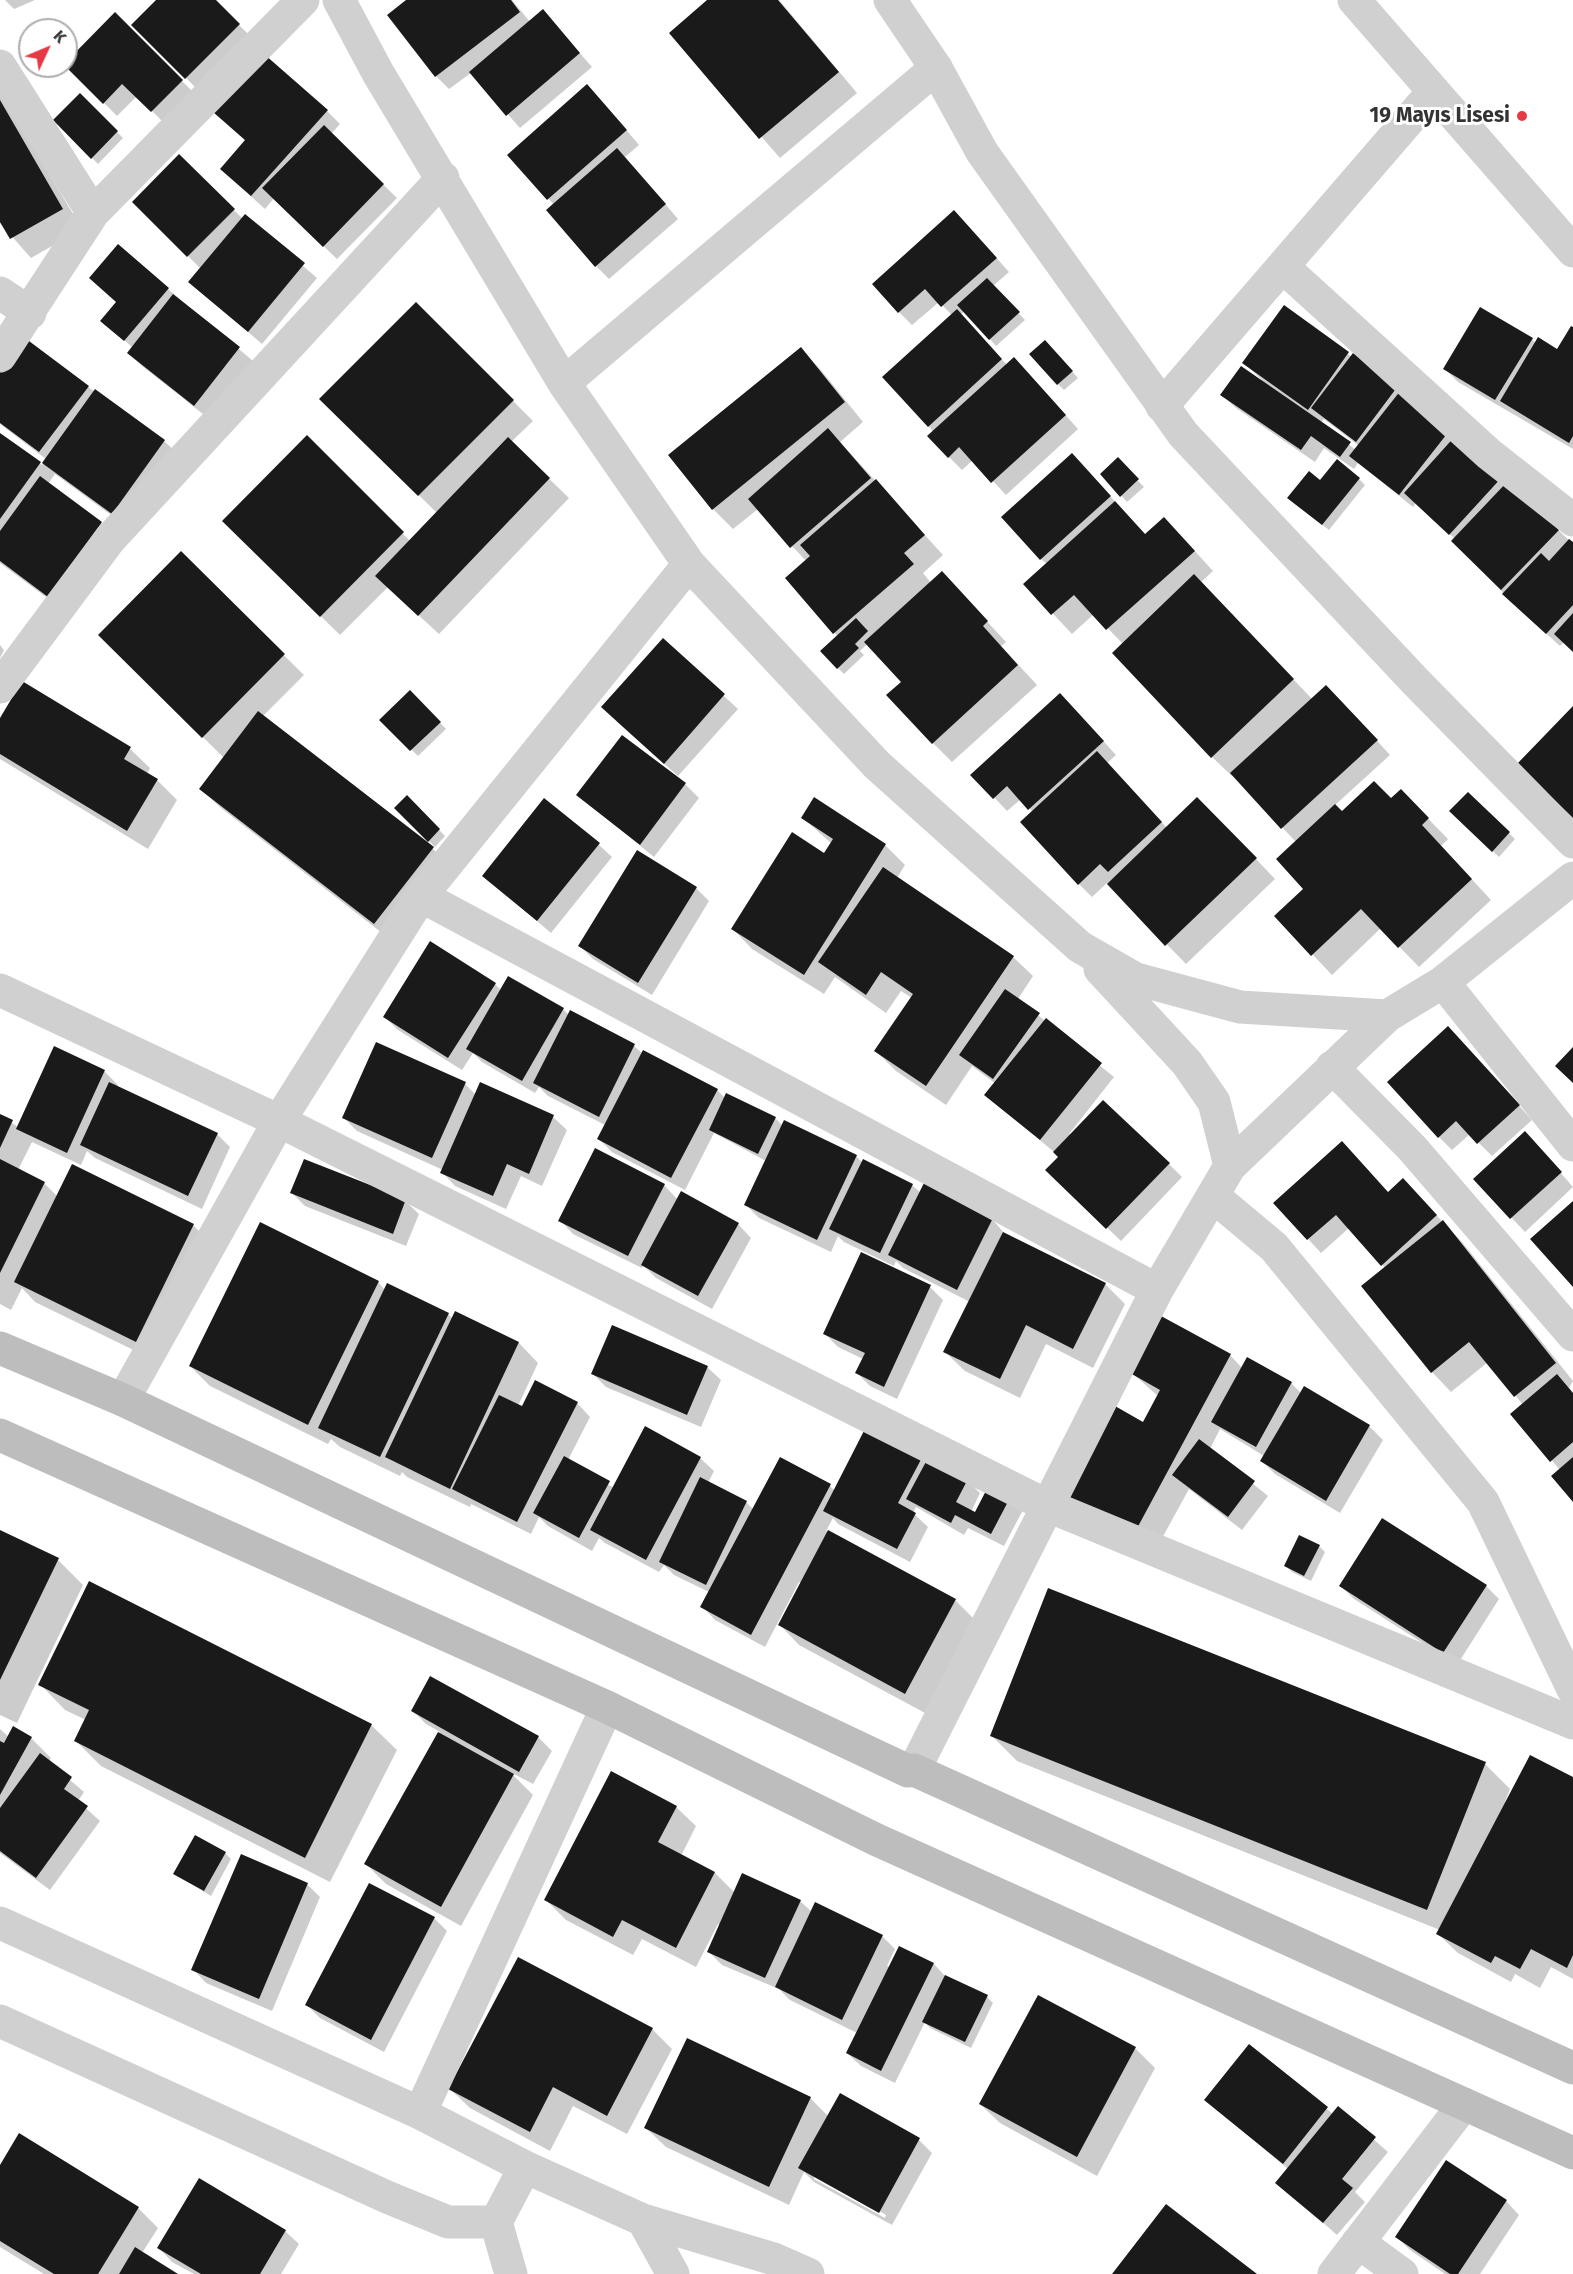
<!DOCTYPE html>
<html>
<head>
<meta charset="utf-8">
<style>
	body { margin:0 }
	#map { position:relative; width:1573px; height:2274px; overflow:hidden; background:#fff; font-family:"Fira Sans",sans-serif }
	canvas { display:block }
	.north { position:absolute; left:18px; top:18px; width:60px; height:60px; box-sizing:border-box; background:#fff; border:2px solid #adadad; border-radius:50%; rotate:46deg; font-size:16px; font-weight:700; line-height:24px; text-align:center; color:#333 }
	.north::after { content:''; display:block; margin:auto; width:21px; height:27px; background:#e63946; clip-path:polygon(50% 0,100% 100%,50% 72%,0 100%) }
</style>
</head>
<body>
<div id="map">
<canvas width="1573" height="2274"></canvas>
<div class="north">K</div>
</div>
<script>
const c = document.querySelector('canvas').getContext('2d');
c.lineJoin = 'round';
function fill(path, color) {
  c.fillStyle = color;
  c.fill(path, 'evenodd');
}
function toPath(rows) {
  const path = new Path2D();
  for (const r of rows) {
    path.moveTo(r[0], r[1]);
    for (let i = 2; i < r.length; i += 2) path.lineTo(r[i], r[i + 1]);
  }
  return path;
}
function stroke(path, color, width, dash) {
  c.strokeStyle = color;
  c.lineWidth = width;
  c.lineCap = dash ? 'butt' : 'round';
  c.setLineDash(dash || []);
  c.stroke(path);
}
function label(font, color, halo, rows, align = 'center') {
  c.font = font + ' "Fira Sans",sans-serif';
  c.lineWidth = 6;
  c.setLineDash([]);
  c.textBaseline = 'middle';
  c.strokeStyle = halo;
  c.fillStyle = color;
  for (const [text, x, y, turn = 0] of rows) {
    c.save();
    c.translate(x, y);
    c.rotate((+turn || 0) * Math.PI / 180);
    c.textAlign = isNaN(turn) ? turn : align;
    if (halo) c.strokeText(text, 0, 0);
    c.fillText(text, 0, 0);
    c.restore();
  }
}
fill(toPath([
	[5,0,35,0,14,9],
	[158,0,214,0,252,38,199,91,133,25],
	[408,0,512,0,530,22,543,11,592,67,520,128,471,73,449,89,436,76],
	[709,0,779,0,857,93,780,158,671,33],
	[115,14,196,95,165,124,137,96,117,116,66,65],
	[0,91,82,229,31,258,0,223],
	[80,95,123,138,98,164,55,120],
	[600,99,639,145,625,157,678,219,609,279,596,266,554,205,509,155],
	[327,111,340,124,331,134,397,198,337,259,274,198,265,209,235,182,246,141,229,126],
	[179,156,243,219,245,216,317,278,262,344,190,282,201,269,134,202],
	[967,225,1009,272,993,286,1025,320,996,346,965,311,960,315,1007,365,1027,372,1078,429,1006,495,973,460,962,470,949,457,929,426,952,315,939,302,912,325,899,312],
	[168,289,253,361,208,418,142,366,129,353,133,348,102,320],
	[416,304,533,421,511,442,569,498,439,634,388,587,340,635,224,521,307,437,410,541,437,513,321,399],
	[1284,307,1352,357,1353,355,1502,477,1573,544,1573,651,1564,642,1560,646,1518,608,1453,541,1455,539,1416,503,1413,507,1358,463,1354,469,1324,448,1315,462,1236,408,1222,395,1262,380,1244,363],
	[1324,419,1359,446,1356,450,1321,423],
	[1573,329,1573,449,1458,382,1445,369,1532,339,1536,344,1558,351],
	[1051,348,1078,378,1064,390,1058,384],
	[801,349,820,369,863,422,840,442,943,555,923,573,931,583,961,593,1006,642,1001,646,1037,685,952,762,933,743,903,682,868,643,860,651,864,655,844,674,838,668,838,637,787,578,806,561,758,509,733,529,713,509],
	[0,374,88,387,164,441,178,454,126,526,55,474,48,484,101,523,114,537,62,609,0,563,0,435,42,465,46,459,0,424],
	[1118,460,1144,487,1127,502,1102,474],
	[1085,469,1146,535,1184,539,1213,571,1201,582,1313,700,1340,700,1390,755,1334,806,1342,813,1391,800,1401,791,1448,839,1441,846,1491,900,1419,967,1381,928,1332,975,1276,916,1305,889,1296,842,1233,775,1232,776,1212,757,1123,644,1094,614,1072,634,1025,584,1047,564,1041,559],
	[1359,479,1365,485,1329,530,1296,504,1321,483],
	[181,554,304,675,262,717,433,849,452,868,395,943,221,808,201,789,224,758,100,635],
	[663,640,738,709,678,776,616,721],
	[0,645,4,650,0,658],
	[23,683,130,749,150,768,147,774,157,780,177,800,148,849,0,759,0,721],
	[410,692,446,729,418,756,381,720],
	[1073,708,1116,755,1107,763,1167,828,1217,818,1275,879,1186,964,1107,883,1092,897,1079,884,1033,812,1021,799,1007,811,973,775],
	[622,737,685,784,699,798,654,857,578,795],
	[1468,794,1515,839,1499,857,1451,811],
	[407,797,445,836,435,847,396,808],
	[814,799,885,845,905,865,897,878,1013,957,1033,976,1018,999,1114,1077,1069,1134,1169,1164,1182,1177,1121,1241,1060,1183,1060,1157,986,1095,996,1084,972,1066,946,1105,896,1071,876,1051,912,998,901,991,886,1013,835,977,824,994,752,949,733,929,825,855,832,844,803,818],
	[598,844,612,857,551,933,484,876],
	[696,888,709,901,652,995,593,959,580,946],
	[495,984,501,990,563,1009,569,1015,634,1046,643,1054,717,1090,725,1098,775,1118,783,1126,856,1156,863,1163,912,1185,921,1193,992,1219,1005,1234,1105,1284,1125,1304,1093,1368,1046,1344,1020,1398,965,1371,945,1352,970,1302,903,1268,896,1261,894,1266,844,1242,838,1236,831,1252,759,1218,746,1205,766,1161,714,1133,685,1190,612,1152,598,1138,605,1125,548,1096,539,1087,535,1093,482,1062,473,1053,462,1070,398,1030,385,1017],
	[1461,1041,1532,1120,1492,1156,1470,1134,1452,1150,1439,1137],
	[54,1048,105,1072,118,1085,117,1087,217,1134,230,1147,202,1209,95,1158,87,1151,81,1165,32,1142,18,1170,44,1183,57,1196,193,1225,213,1245,156,1361,35,1302,22,1288,11,1310,0,1304,0,1115,18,1127],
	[465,1084,476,1095,553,1117,567,1130,542,1186,521,1176,506,1209,455,1186,442,1172,443,1170,357,1131,344,1118],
	[1538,1147,1573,1187,1525,1232,1475,1179],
	[664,1185,678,1200,738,1224,751,1238,712,1309,656,1278,643,1265,642,1268,573,1234,560,1220],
	[292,1193,405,1201,419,1214,406,1246,305,1206],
	[1389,1194,1416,1194,1462,1242,1573,1381,1569,1388,1573,1393,1573,1500,1560,1470,1512,1414,1523,1405,1488,1362,1451,1392,1432,1372,1385,1268,1349,1228,1321,1253,1275,1203],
	[378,1282,385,1290,448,1314,453,1319,456,1313,519,1343,538,1363,518,1406,523,1408,577,1403,590,1417,568,1460,614,1488,646,1428,700,1458,714,1471,708,1483,746,1502,753,1509,830,1486,835,1491,869,1425,967,1480,980,1493,971,1512,975,1514,991,1485,1024,1508,1004,1546,968,1528,964,1535,916,1507,913,1513,928,1527,910,1562,838,1524,833,1518,826,1531,955,1600,975,1620,925,1713,799,1645,780,1625,802,1584,799,1582,765,1647,715,1620,702,1606,709,1592,674,1575,664,1565,659,1572,605,1543,599,1538,592,1551,548,1526,539,1517,531,1534,471,1504,470,1507,407,1477,402,1472,400,1476,340,1447,331,1439,328,1444,210,1386,190,1366],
	[930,1287,943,1300,897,1399,870,1386,857,1373,863,1359,838,1347,825,1334],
	[1230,1355,1242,1368,1247,1359,1291,1383,1301,1393,1305,1388,1369,1426,1383,1440,1340,1513,1275,1474,1261,1460,1264,1456,1220,1429,1210,1449,1268,1496,1242,1530,1189,1489,1155,1551,1089,1515,1158,1396,1132,1373],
	[707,1367,721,1380,701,1427,606,1387,593,1374],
	[0,1531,58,1560,83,1585,17,1723,0,1715],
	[1319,1546,1325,1552,1311,1581,1292,1572,1286,1566],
	[1341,1586,1486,1586,1499,1599,1457,1665,1354,1599],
	[40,1684,371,1725,397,1750,330,1882,101,1766,76,1741,86,1720,65,1710],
	[413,1711,538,1737,552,1751,533,1784,510,1772,533,1795,461,1926,386,1884,366,1864,440,1732,426,1724],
	[0,1729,9,1737,31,1738,51,1758,49,1762,84,1792,78,1801,100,1821,50,1890,0,1853],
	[992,1736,1485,1764,1510,1789,1505,1802,1507,1803,1573,1779,1573,1979,1551,1967,1540,1988,1515,1974,1511,1982,1458,1953,1438,1934,1440,1930,1017,1761],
	[676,1807,696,1826,681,1856,715,1873,735,1893,800,1901,812,1912,882,1936,895,1949,887,1966,890,1967,899,1948,934,1964,945,1976,987,1997,993,2003,971,2048,930,2028,925,2022,895,2083,861,2066,847,2053,857,2033,790,2000,779,1989,722,1965,709,1952,721,1925,718,1924,696,1967,642,1939,633,1955,566,1920,546,1900],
	[225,1853,231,1859,211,1896,175,1874],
	[307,1884,320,1897,272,2011,206,1983,193,1969],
	[434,1918,447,1931,384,2052,320,2018,307,2005],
	[1038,1997,1136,2049,1155,2068,1097,2176,1000,2123,980,2104],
	[652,2029,672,2049,627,2134,573,2106,550,2151,470,2108,450,2089],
	[1250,2046,1333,2114,1338,2108,1388,2152,1355,2192,1365,2202,1337,2235,1277,2182,1288,2169,1206,2100],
	[810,2098,829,2117,919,2140,932,2153,892,2225,814,2182,804,2172,789,2205,666,2147,646,2128],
	[814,2175,886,2215,885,2218,814,2179],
	[0,2168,138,2208,158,2228,142,2253,175,2274,44,2274,0,2247],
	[1506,2201,1519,2215,1480,2274,1445,2274,1410,2250,1397,2237],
	[285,2231,299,2244,281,2274,194,2274,172,2262,159,2248]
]), '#0003');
fill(toPath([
	[156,0,216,0,240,24,185,79,131,25],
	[406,0,511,0,520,12,435,77,387,15],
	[707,0,778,0,839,72,759,139,669,33],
	[543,9,580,53,506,116,469,72],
	[115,12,183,80,151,112,122,84,103,104,66,67,66,62],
	[264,54,328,110,251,196,220,169,245,140,213,112],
	[587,84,627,130,547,200,507,155],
	[80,93,118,131,91,159,53,120],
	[0,100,63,209,10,239,0,222],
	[324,125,384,184,323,247,262,188],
	[617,148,666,204,595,267,546,210],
	[179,154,235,209,187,257,132,202],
	[954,210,997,258,941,307,925,289,898,313,872,284],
	[245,214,305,263,248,332,188,282],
	[118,244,169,288,124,341,100,321,116,302,89,278],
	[987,278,1020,312,989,340,957,305],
	[173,294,240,347,194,406,127,353],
	[416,302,514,400,418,496,319,399],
	[1284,305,1349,352,1308,410,1242,363],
	[1480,307,1533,338,1495,400,1443,369],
	[957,309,1002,359,928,427,882,377],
	[1571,326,1573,327,1573,436,1569,443,1500,401,1538,337,1557,349],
	[25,338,89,386,39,452,0,423,0,371],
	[1045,340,1073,371,1057,385,1029,354],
	[801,347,845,402,712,510,668,455],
	[1353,353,1398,386,1356,442,1311,408],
	[1014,357,1066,415,991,483,959,447,948,458,927,436],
	[1241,366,1351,442,1340,457,1311,436,1301,450,1220,395],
	[95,389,165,440,112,514,42,463],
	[1401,390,1450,430,1399,495,1349,456],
	[828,428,871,478,790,548,748,499],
	[0,433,41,462,0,519],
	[1457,434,1503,476,1449,535,1404,493],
	[307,435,404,532,320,617,222,521],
	[508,437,550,478,418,616,375,576],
	[1072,453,1111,496,1040,560,1001,517],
	[1118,457,1139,479,1120,497,1100,474],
	[1337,459,1360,478,1322,525,1287,498,1309,471,1320,480],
	[40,476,102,522,48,597,0,561,0,531],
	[876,479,925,535,904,553,914,564,833,634,785,578,810,556,800,545],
	[1508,481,1559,530,1501,590,1451,541],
	[1115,501,1145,534,1164,517,1195,551,1106,630,1074,595,1051,615,1023,584],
	[1569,539,1573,542,1573,605,1546,634,1502,594,1541,553,1549,561],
	[181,551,285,654,202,738,98,635],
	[942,571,988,621,983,626,1018,665,932,744,886,695,901,682,864,642],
	[1194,574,1294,679,1211,758,1112,653],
	[1573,613,1573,652,1554,634],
	[856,618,868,631,855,644,859,648,837,669,820,651],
	[663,638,725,694,664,764,601,707],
	[22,681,131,747,124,759,158,779,127,831,0,754,0,718],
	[1326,685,1378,740,1281,829,1230,773],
	[410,690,441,722,410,751,379,720],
	[1060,693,1104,741,1028,810,1007,786,993,799,970,775],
	[1573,706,1573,818,1517,764],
	[258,711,434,847,374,924,199,789],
	[622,735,686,783,640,845,576,795],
	[1097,751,1162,822,1108,872,1100,864,1078,885,1020,822],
	[1374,781,1391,798,1401,789,1429,818,1422,825,1472,879,1398,948,1361,909,1311,956,1274,916,1303,889,1276,859,1335,804,1342,811],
	[1468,792,1510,832,1492,852,1449,811],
	[407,795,440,829,428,842,394,808],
	[814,797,886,844,804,975,731,929,792,832,824,853,833,839,801,818],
	[1197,797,1257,858,1165,946,1107,884],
	[544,798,600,843,537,921,482,876],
	[637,850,697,887,638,983,578,946],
	[883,867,1014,956,926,1086,874,1051,913,994,881,972,866,995,818,962],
	[430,941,496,983,448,1058,383,1017],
	[508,976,564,1008,522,1081,466,1049],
	[1005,989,1040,1013,993,1079,959,1055],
	[570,1010,635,1044,599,1117,533,1083],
	[1046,1018,1102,1063,1040,1140,984,1095],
	[1448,1026,1520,1105,1477,1144,1456,1121,1438,1138,1387,1082],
	[376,1042,466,1082,432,1158,342,1118],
	[54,1046,105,1070,67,1153,16,1129],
	[1573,1047,1573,1083,1555,1066],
	[643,1050,718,1089,671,1178,597,1139],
	[109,1082,218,1133,188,1196,80,1145],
	[480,1082,554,1115,529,1174,507,1164,493,1196,440,1173],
	[726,1093,776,1117,758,1154,709,1130],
	[1103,1100,1170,1163,1106,1229,1045,1170,1058,1157,1053,1152],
	[0,1114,13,1120,0,1148],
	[784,1120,857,1155,817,1240,744,1205],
	[1525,1131,1562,1172,1510,1219,1473,1179],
	[1342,1141,1388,1192,1403,1178,1437,1215,1381,1266,1336,1215,1307,1240,1273,1203],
	[595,1148,665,1184,628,1256,558,1221],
	[0,1159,45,1182,0,1273],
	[304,1159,406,1199,393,1234,290,1193],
	[863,1159,913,1184,880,1253,829,1229],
	[72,1164,194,1224,136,1342,14,1282],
	[924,1183,993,1218,957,1290,888,1255],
	[681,1191,739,1223,698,1296,641,1265],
	[1573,1201,1573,1287,1530,1239],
	[1443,1220,1556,1363,1514,1397,1469,1342,1431,1373,1361,1286],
	[260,1222,379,1281,308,1425,189,1366],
	[1003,1232,1106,1283,1073,1349,1026,1325,1000,1379,943,1352],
	[861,1252,931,1285,884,1387,855,1373,865,1353,823,1334],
	[387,1283,449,1313,380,1457,318,1428],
	[455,1311,519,1342,450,1489,385,1457],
	[1161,1316,1231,1354,1135,1532,1067,1496,1115,1406,1143,1422,1160,1390,1130,1373],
	[612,1325,708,1366,687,1415,591,1374],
	[1247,1357,1292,1382,1256,1447,1211,1422],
	[1557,1374,1573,1393,1573,1442,1550,1462,1510,1414],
	[535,1380,578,1402,517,1522,452,1489,499,1395,522,1406],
	[1304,1386,1370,1425,1326,1501,1260,1461],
	[868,1423,925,1452,898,1503,916,1513,897,1549,823,1511],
	[645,1426,701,1457,646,1560,590,1530],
	[1199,1439,1255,1481,1228,1517,1172,1475],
	[564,1456,610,1481,579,1538,533,1513],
	[780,1457,831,1484,751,1635,700,1607],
	[1573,1457,1573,1502,1551,1476],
	[928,1458,968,1479,956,1502,975,1512,990,1483,1012,1494,991,1534,955,1515,951,1523,906,1499],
	[700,1477,747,1501,706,1585,659,1562],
	[1382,1518,1487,1585,1443,1653,1339,1586],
	[0,1530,59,1558,0,1680],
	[828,1530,956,1599,905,1694,778,1625],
	[1299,1535,1320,1545,1304,1576,1284,1566],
	[89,1581,372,1724,305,1858,74,1741,89,1710,38,1685],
	[1048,1588,1486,1762,1427,1910,990,1736],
	[430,1676,539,1736,519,1772,411,1711],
	[13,1726,32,1737,0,1795,0,1741,4,1743],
	[438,1732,514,1774,441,1907,364,1864],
	[40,1753,72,1777,64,1789,88,1806,36,1878,0,1851,0,1808],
	[1530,1755,1573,1777,1573,1955,1567,1968,1531,1949,1520,1969,1495,1956,1491,1963,1436,1934],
	[611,1771,677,1806,658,1842,715,1872,676,1948,622,1920,613,1937,544,1900],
	[195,1835,226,1852,204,1891,173,1874],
	[241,1854,308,1883,259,1999,191,1970],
	[742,1873,801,1900,765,1978,707,1952],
	[369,1883,435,1917,371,2040,305,2005],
	[815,1902,883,1935,842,2020,775,1987],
	[899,1946,934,1963,881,2071,846,2053],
	[518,1957,653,2028,607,2116,553,2087,530,2132,448,2089],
	[945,1975,988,1995,965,2042,922,2022],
	[1038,1995,1136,2047,1077,2157,979,2104],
	[687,2038,811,2097,769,2187,644,2128],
	[1249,2044,1328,2107,1283,2164,1204,2100],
	[840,2093,920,2138,879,2213,798,2168],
	[1338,2106,1376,2137,1342,2179,1353,2188,1323,2223,1275,2183],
	[19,2133,139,2207,98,2274,54,2274,0,2241,0,2165],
	[1446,2160,1507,2200,1458,2274,1450,2274,1395,2237],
	[199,2178,286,2230,260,2274,201,2274,157,2248],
	[1166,2204,1257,2274,1112,2274],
	[135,2247,178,2274,119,2274]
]), '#1a1a1a');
stroke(toPath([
	[339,0,378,73,564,383,689,564,877,765,1080,947,1136,979,1240,1007,1387,1016],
	[1354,0,1573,251],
	[0,66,93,213],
	[1283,267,1489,454,1573,520],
	[0,293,30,313],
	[0,356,93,213,303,0],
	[564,383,936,68],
	[1162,406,1433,92],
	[0,687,110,539,443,178],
	[421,896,1157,1290],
	[1100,969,1187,1063,1214,1102,1230,1166],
	[1443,982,1573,1145],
	[0,990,279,1121,1046,1505,1573,1723],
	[1332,1067,1412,1148,1573,1335],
	[1213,1196,1274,1247,1483,1502,1573,1689],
	[123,1400,279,1121,421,896,689,564],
	[914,1770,1157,1290,1230,1166,1387,1016,1443,982,1573,878],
	[0,1923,420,2113,525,2167,496,2222,511,2274],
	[0,2021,387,2197,448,2222,496,2222],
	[420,2113,607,1707],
	[525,2167,643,2220,774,2259,808,2274],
	[643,2220,673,2274],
	[1358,2242,1402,2274],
	[1334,2274,1464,2104]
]), '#d0d0d0', 33);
stroke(toPath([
	[890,0,936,68,982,152,1183,434,1415,681,1573,842]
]), '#d0d0d0', 33);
stroke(toPath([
	[0,1348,123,1400,908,1771,914,1770,1573,2068],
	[0,1435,607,1707,877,1840,1573,2153]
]), '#bdbdbd', 33);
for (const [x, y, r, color] of [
	[1522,116,6,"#e63946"]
]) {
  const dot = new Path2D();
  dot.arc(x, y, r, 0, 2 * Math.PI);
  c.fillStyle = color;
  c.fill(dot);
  stroke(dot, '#fff', 2);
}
label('bold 21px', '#333', '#fff', [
	["19 Mayıs Lisesi",1510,116]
], 'right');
</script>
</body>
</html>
